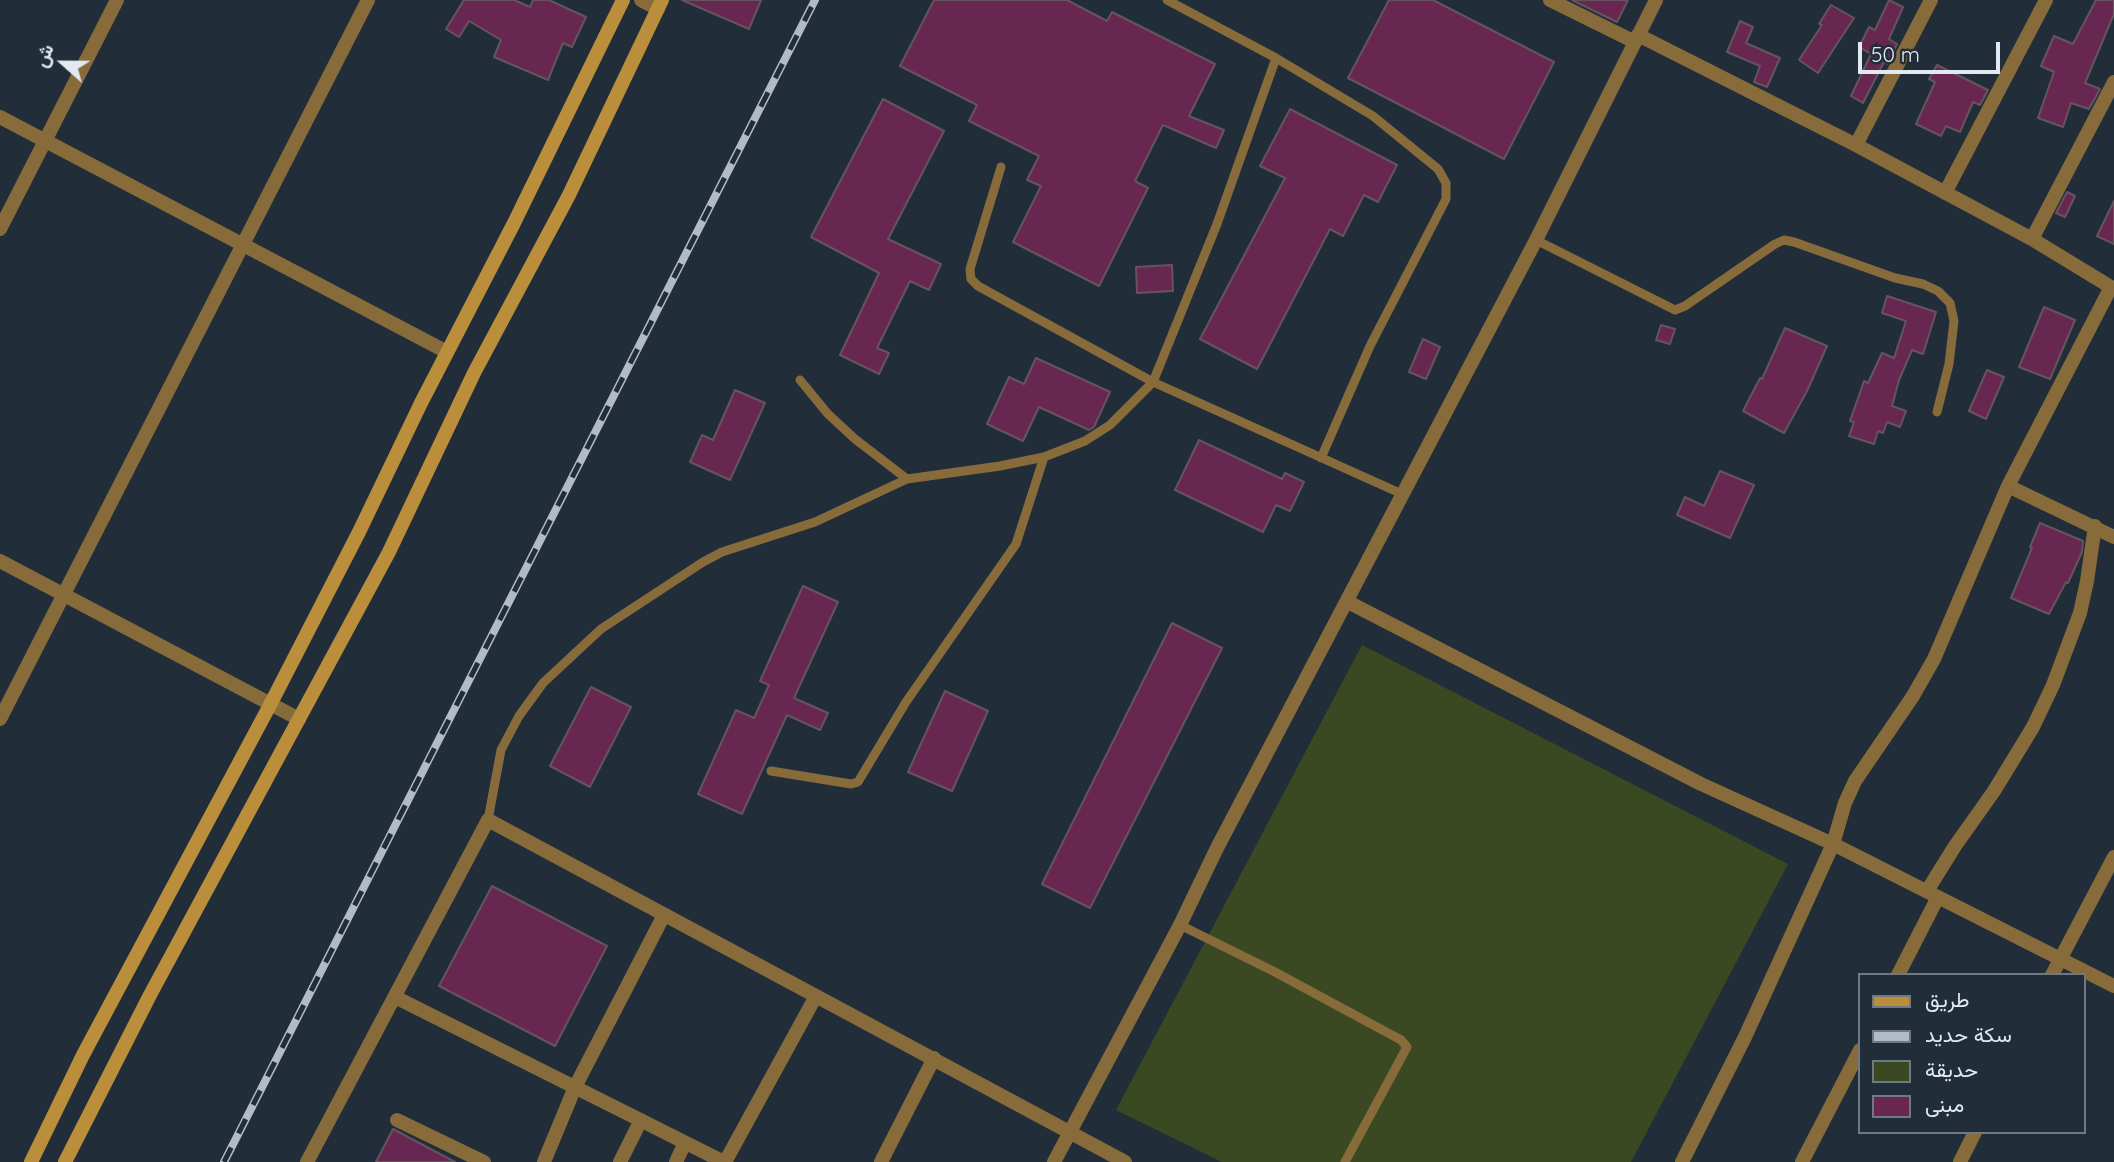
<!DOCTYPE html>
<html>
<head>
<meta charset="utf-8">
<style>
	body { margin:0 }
	#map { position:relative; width:2114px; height:1162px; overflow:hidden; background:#212e39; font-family:Quicksand,Vazirmatn,sans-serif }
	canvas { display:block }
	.legend { position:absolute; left:1858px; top:973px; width:228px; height:161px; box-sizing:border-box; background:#212e39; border:2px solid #6e7983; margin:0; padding:9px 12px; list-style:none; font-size:21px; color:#e1e9f1 }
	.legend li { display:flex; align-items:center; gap:14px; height:35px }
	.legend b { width:35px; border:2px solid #6e7983 }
	.north { position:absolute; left:28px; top:28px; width:70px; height:70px; -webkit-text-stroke:5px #212e39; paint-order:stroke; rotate:291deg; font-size:19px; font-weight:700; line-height:28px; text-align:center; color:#e1e9f1 }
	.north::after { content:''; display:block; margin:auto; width:24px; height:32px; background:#e1e9f1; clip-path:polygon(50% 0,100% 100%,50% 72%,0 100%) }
	.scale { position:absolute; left:1858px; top:42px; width:142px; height:32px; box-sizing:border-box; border:4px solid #e1e9f1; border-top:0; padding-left:9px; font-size:21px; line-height:24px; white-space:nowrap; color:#e1e9f1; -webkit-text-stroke:5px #212e39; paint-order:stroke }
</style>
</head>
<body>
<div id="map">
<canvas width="2114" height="1162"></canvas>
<ul class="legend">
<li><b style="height:9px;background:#bb8e3b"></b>طريق</li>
<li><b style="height:9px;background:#b2bbc4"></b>سكة حديد</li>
<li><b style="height:19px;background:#3a4922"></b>حديقة</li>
<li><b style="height:19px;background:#682751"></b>مبنى</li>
</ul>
<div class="north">ش</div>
<div class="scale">50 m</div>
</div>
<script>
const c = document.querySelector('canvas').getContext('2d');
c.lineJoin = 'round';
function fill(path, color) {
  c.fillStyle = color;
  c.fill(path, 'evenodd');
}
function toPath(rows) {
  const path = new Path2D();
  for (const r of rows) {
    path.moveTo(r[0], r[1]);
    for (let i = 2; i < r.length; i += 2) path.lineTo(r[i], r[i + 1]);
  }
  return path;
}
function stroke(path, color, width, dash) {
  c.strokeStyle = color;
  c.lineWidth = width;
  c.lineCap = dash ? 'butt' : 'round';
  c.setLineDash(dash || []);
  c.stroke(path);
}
fill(toPath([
	[1362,645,1788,864,1631,1162,1222,1162,1116,1110]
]), '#3a4922');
const building = toPath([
	[464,0,514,0,530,7,533,0,549,0,586,17,572,47,563,43,548,80,494,57,501,40,469,21,459,37,446,29,464,0],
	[682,0,761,0,749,29,682,0],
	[934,0,1067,0,1107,21,1112,12,1215,64,1189,116,1224,130,1216,148,1163,125,1135,181,1148,188,1099,286,1013,242,1041,186,1027,180,1039,156,969,121,977,105,900,66,934,0],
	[1389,0,1433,0,1554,62,1504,159,1348,78,1389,0],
	[1572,0,1628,0,1617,22,1572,0],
	[1889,0,1903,7,1889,39,1897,44,1887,64,1884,62,1863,103,1851,96,1871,54,1859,47,1869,27,1875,30,1889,0],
	[2096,0,2114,0,2114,14,2085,83,2100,89,2089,109,2071,103,2063,127,2038,118,2054,72,2041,66,2054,36,2073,44,2096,0],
	[1831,5,1854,18,1818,73,1799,60,1822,25,1819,24,1831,5],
	[1740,21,1753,27,1746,43,1780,58,1767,87,1754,82,1760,66,1727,52,1740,21],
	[1937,65,1988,90,1980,105,1973,102,1960,132,1946,126,1941,136,1916,124,1935,82,1929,79,1937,65],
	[883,99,944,131,888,239,941,264,929,290,910,281,877,348,889,353,879,374,840,355,879,273,811,237,883,99],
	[1290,109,1397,165,1378,202,1364,195,1343,236,1330,229,1257,369,1200,339,1285,178,1260,166,1290,109],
	[2067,192,2075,196,2065,217,2056,213,2067,192],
	[2114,201,2114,244,2097,236,2114,201],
	[1172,265,1173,291,1137,293,1136,267,1172,265],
	[1887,296,1936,312,1923,354,1912,350,1899,380,1892,406,1906,411,1900,427,1887,422,1883,433,1878,431,1874,444,1849,436,1854,422,1850,421,1864,381,1868,383,1882,353,1894,358,1906,321,1882,313,1887,296],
	[2044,307,2075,320,2050,379,2019,367,2044,307],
	[1661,325,1675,329,1670,344,1656,340,1661,325],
	[1785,328,1827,346,1807,391,1784,433,1743,411,1760,378,1762,379,1785,328],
	[1423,339,1440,347,1426,379,1409,372,1423,339],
	[1036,358,1110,392,1094,427,1089,430,1039,407,1023,441,987,424,1009,377,1024,384,1036,358],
	[1987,370,2004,377,1986,419,1969,411,1987,370],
	[735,390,765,403,730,480,690,462,702,435,713,440,735,390],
	[1199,440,1282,479,1285,473,1304,482,1290,511,1276,505,1263,532,1175,490,1199,440],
	[1720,471,1754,485,1730,538,1677,515,1685,497,1704,506,1720,471],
	[2040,523,2083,541,2082,552,2068,583,2066,582,2049,614,2011,598,2032,548,2030,547,2040,523],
	[803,586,838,602,794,698,828,713,820,730,787,715,742,814,698,794,736,710,754,718,769,685,760,681,803,586],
	[1172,623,1222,648,1090,908,1042,884,1172,623],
	[591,687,631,707,590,787,550,766,591,687],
	[945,691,988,711,952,791,908,772,945,691],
	[492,886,607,946,555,1046,439,986,492,886],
	[393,1129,455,1162,376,1162,393,1129]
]);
fill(building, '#682751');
stroke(building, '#65545d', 2);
stroke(toPath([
	[1167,0,1276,58,1373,116,1438,169,1446,183,1446,199,1370,346,1321,458],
	[1001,167,970,269,971,279,978,286,1153,382,1402,494],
	[1536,240,1675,310,1685,306,1775,244,1784,240,1794,242,1895,278,1923,284,1938,291,1950,303,1954,321,1949,364,1937,412],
	[800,380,828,414,855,439,907,479],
	[771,771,851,784,858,782,906,702,1016,544,1044,457],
	[488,820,501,750,519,716,543,683,601,629,703,562,722,552,815,522,907,479,1000,466,1044,457,1085,441,1110,425,1153,382,1217,224,1276,58],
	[1180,925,1273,971,1401,1040,1407,1047,1345,1162]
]), '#876b3b', 9);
stroke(toPath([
	[641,0,658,9],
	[1550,0,1635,42],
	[1638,35,1856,145,2032,239,2114,289],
	[0,117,447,352],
	[1856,145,1931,0],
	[1945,193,2046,0],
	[0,229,117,0],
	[2032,239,2114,82],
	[2008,486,2114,537],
	[0,561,299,719],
	[1348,602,1701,784,1833,844,2114,986],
	[0,719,368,0],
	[1927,891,1955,846,1994,791,2033,727,2053,685,2080,613,2087,581,2095,526],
	[1898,975,1938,897],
	[2052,975,2114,857],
	[395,997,724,1162],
	[397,1120,484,1162],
	[307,1162,488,820,1125,1162],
	[544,1162,575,1087,664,915],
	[620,1162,641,1120],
	[676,1162,682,1149],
	[725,1162,816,996],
	[881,1162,934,1058],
	[1054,1162,1180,925,1217,848,1536,240,1656,0],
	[1682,1162,1745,1037,1833,844,1845,803,1855,781,1913,696,1934,659,2008,486,2111,287],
	[1802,1162,1860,1050],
	[1960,1162,1975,1132]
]), '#876b3b', 14);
stroke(toPath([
	[31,1162,83,1055,270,705,359,532,421,403,514,223,623,0],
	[65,1162,150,995,389,552,474,373,569,195,662,0]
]), '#bb8e3b', 14);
const rail = toPath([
	[224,1162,815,0]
]);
stroke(rail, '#b2bbc4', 8);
stroke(rail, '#212e39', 5, [16]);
</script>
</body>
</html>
